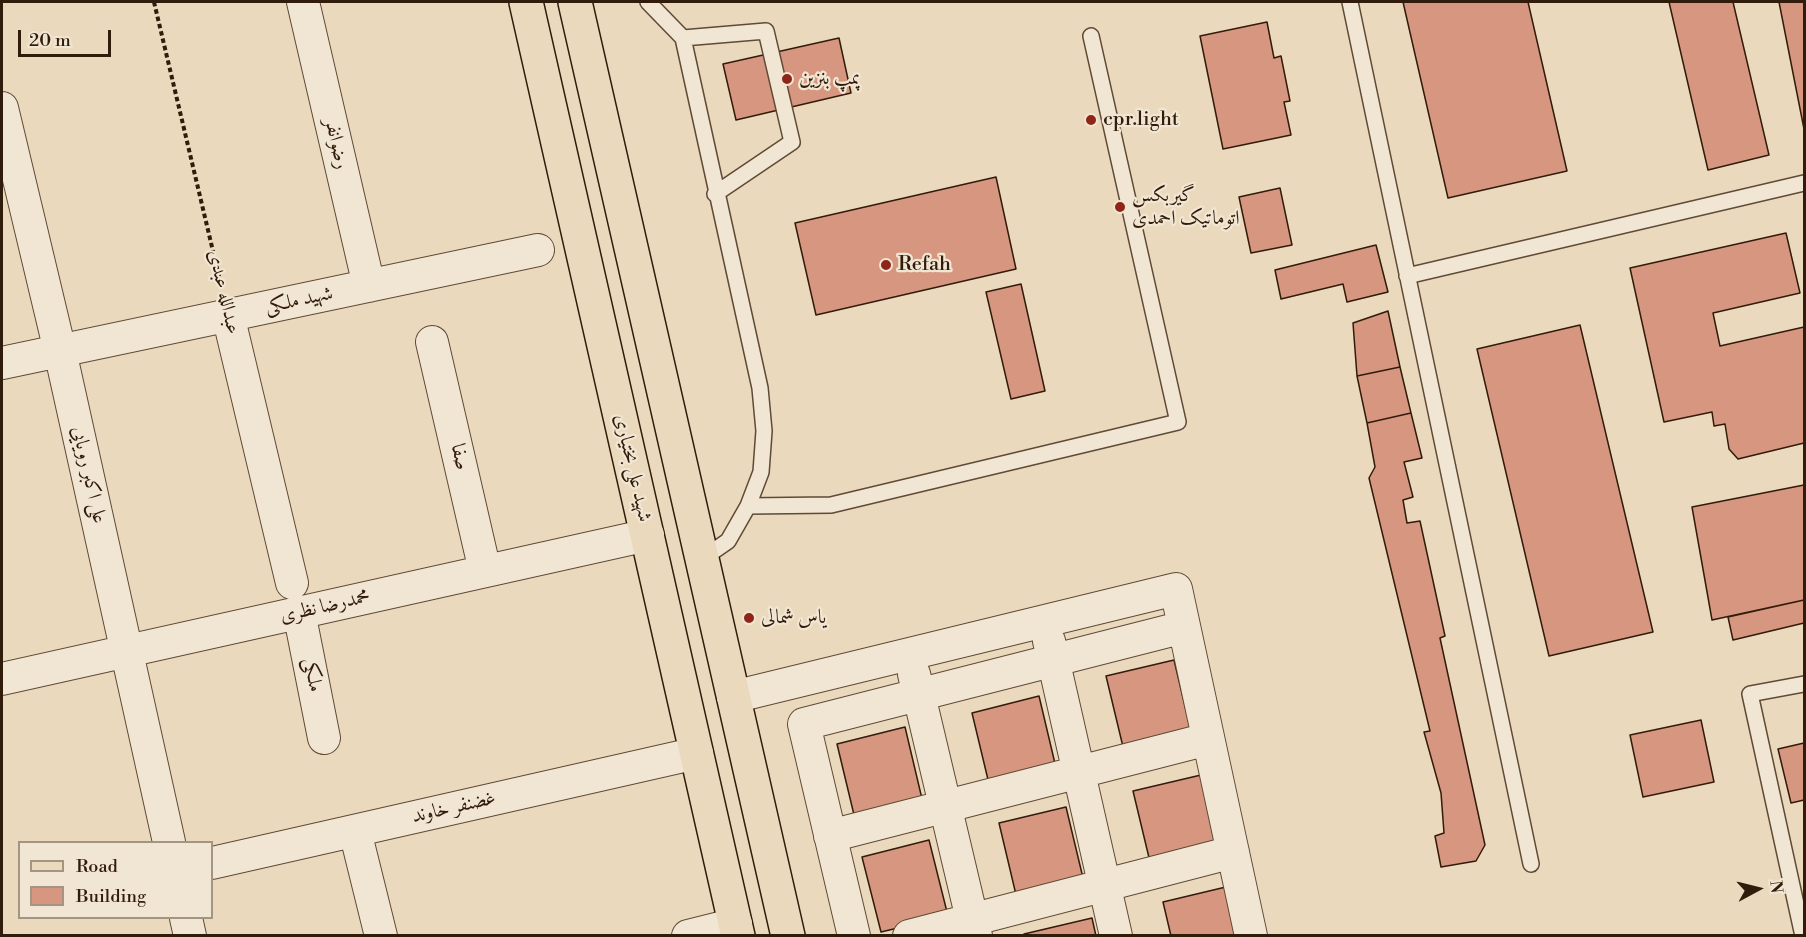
<!DOCTYPE html>
<html>
<head>
<meta charset="utf-8">
<style>
	body { margin:0 }
	#map { position:relative; width:1806px; height:937px; overflow:hidden; background:#ead9bc; font-family:"Libre Bodoni",serif }
	canvas { display:block }
	.frame { position:absolute; inset:0; border:3px solid #311b0a; pointer-events:none }
	.legend { position:absolute; left:18px; top:841px; width:195px; height:78px; box-sizing:border-box; background:#f1e6d3; border:2px solid #a49583; margin:0; padding:8px 10px; list-style:none; font-size:18px; color:#311b0a }
	.legend li { display:flex; align-items:center; gap:12px; height:30px }
	.legend b { width:30px; border:2px solid #a49583 }
	.north { position:absolute; left:1728px; top:859px; width:60px; height:60px; -webkit-text-stroke:4px #f1e6d3; paint-order:stroke; rotate:83deg; font-size:16px; font-weight:700; line-height:24px; text-align:center; color:#311b0a }
	.north::after { content:''; display:block; margin:auto; width:21px; height:27px; background:#311b0a; clip-path:polygon(50% 0,100% 100%,50% 72%,0 100%) }
	.scale { position:absolute; left:18px; top:30px; width:93px; height:27px; box-sizing:border-box; border:3px solid #311b0a; border-top:0; padding-left:8px; font-size:18px; line-height:21px; white-space:nowrap; color:#311b0a; -webkit-text-stroke:4px #f1e6d3; paint-order:stroke }
</style>
</head>
<body>
<div id="map">
<canvas width="1806" height="937"></canvas>
<div class="frame"></div>
<ul class="legend">
<li><b style="height:8px;background:#ead9bc"></b>Road</li>
<li><b style="height:16px;background:#d7967f"></b>Building</li>
</ul>
<div class="north">N</div>
<div class="scale">20 m</div>
</div>
<script>
const c = document.querySelector('canvas').getContext('2d');
c.lineJoin = 'round';
function fill(path, color) {
  c.fillStyle = color;
  c.fill(path, 'evenodd');
}
function toPath(rows) {
  const path = new Path2D();
  for (const r of rows) {
    path.moveTo(r[0], r[1]);
    for (let i = 2; i < r.length; i += 2) path.lineTo(r[i], r[i + 1]);
  }
  return path;
}
function stroke(path, color, width, dash) {
  c.strokeStyle = color;
  c.lineWidth = width;
  c.lineCap = dash ? 'butt' : 'round';
  c.setLineDash(dash || []);
  c.stroke(path);
}
function label(font, color, halo, rows, align = 'center') {
  c.font = font + ' "Libre Bodoni",Amiri,serif';
  c.lineWidth = 4.5;
  c.setLineDash([]);
  c.textBaseline = 'middle';
  c.strokeStyle = halo;
  c.fillStyle = color;
  for (const [text, x, y, turn = 0] of rows) {
    c.save();
    c.translate(x, y);
    c.rotate((+turn || 0) * Math.PI / 180);
    c.textAlign = isNaN(turn) ? turn : align;
    if (halo) c.strokeText(text, 0, 0);
    c.fillText(text, 0, 0);
    c.restore();
  }
}
const building = toPath([
	[1403,2,1528,2,1567,171,1448,198,1403,2],
	[1669,2,1733,2,1769,155,1708,170,1669,2],
	[1779,2,1804,2,1804,129,1779,2],
	[1267,22,1274,58,1281,56,1290,101,1284,102,1291,135,1223,149,1200,36,1267,22],
	[839,38,851,93,736,120,723,64,839,38],
	[996,177,1016,269,816,315,795,223,996,177],
	[1280,188,1292,245,1251,253,1239,197,1280,188],
	[1786,233,1800,293,1713,313,1720,346,1804,327,1804,443,1738,459,1729,449,1725,424,1714,426,1712,412,1664,422,1630,268,1786,233],
	[1376,245,1388,292,1347,302,1343,284,1281,299,1275,270,1376,245],
	[1021,284,1045,391,1011,399,986,292,1021,284],
	[1388,311,1400,367,1357,376,1353,323,1388,311],
	[1580,325,1653,632,1549,656,1477,349,1580,325],
	[1400,367,1411,413,1367,423,1357,376,1400,367],
	[1411,413,1422,458,1404,462,1413,497,1403,500,1407,523,1420,521,1445,636,1440,638,1485,845,1476,861,1441,867,1435,836,1444,833,1441,793,1424,732,1430,731,1369,478,1375,467,1367,423,1411,413],
	[1804,485,1804,600,1712,620,1692,507,1804,485],
	[1804,600,1804,623,1733,640,1728,617,1804,600],
	[1174,660,1192,735,1124,751,1106,676,1174,660],
	[1039,696,1057,772,990,788,972,713,1039,696],
	[1701,720,1714,782,1643,797,1630,735,1701,720],
	[905,727,923,803,855,819,837,744,905,727],
	[1804,743,1804,800,1791,803,1778,749,1804,743],
	[1201,775,1219,850,1151,866,1133,791,1201,775],
	[1066,807,1084,882,1017,899,999,823,1066,807],
	[929,840,948,916,881,932,862,857,929,840],
	[1230,886,1242,936,1171,936,1163,902,1230,886],
	[1092,918,1096,936,1025,936,1024,934,1092,918]
]);
fill(building, '#d7967f');
stroke(building, '#311b0a', 1.5);
const service = toPath([
	[648,2,683,38,760,388,764,431,761,472,748,506,728,541,702,559],
	[1350,2,1531,864],
	[683,38,766,31,792,142,715,194],
	[1407,276,1804,183],
	[748,506,831,505,1178,422,1091,36],
	[1803,936,1750,694,1804,684]
]);
const minor = toPath([
	[303,2,369,286],
	[2,108,60,351,169,842],
	[228,315,292,583],
	[432,342,485,571],
	[2,363,538,250],
	[299,612,324,738],
	[1049,641,1116,936],
	[914,674,976,936],
	[2,679,648,535],
	[733,697,1176,589,1251,936],
	[355,831,381,936],
	[830,836,1208,739],
	[212,863,697,753],
	[186,918,190,936],
	[688,936,736,924],
	[854,936,804,724,1184,627],
	[909,936,1233,852]
]);
const primary = toPath([
	[526,2,738,936],
	[575,2,788,936]
]);
stroke(service, '#5f4a36', 18);
stroke(minor, '#5f4a36', 34);
stroke(primary, '#311b0a', 36);
stroke(toPath([
	[154,2,221,285]
]), '#311b0a', 4, [4.5, 3]);
stroke(service, '#f1e6d3', 15);
stroke(minor, '#f1e6d3', 32);
stroke(primary, '#ead9bc', 33);
for (const [x, y, r, color] of [
	[787,79,6,"#8f2418"],
	[1091,120,6,"#8f2418"],
	[1120,207,6,"#8f2418"],
	[886,265,6,"#8f2418"],
	[749,618,6,"#8f2418"]
]) {
  const dot = new Path2D();
  dot.arc(x, y, r, 0, 2 * Math.PI);
  c.fillStyle = color;
  c.fill(dot);
  stroke(dot, '#f1e6d3', 2);
}
label('20px', '#311b0a', '#f1e6d3', [
	["پمپ بنزین",799,79],
	["cpr.light",1103,120],
	["گیربکس",1132,196],
	["اتوماتیک احمدی",1132,219],
	["Refah",898,265],
	["یاس شمالی",761,618]
], 'left');
label('20px', '#311b0a', '#f1e6d3', [
	["رضوانفر",336,144,77],
	["عبدالله عبدی",223,292,77],
	["شهید ملکی",299,301,-12],
	["صفا",459,457,77],
	["شهید علی بختیاری",632,468,77],
	["علی اکبر رویایی",88,475,77],
	["محمدرضا نظری",325,607,-13],
	["ملکی",312,675,79],
	["غضنفر خاوند",454,808,-13]
]);
</script>
</body>
</html>
